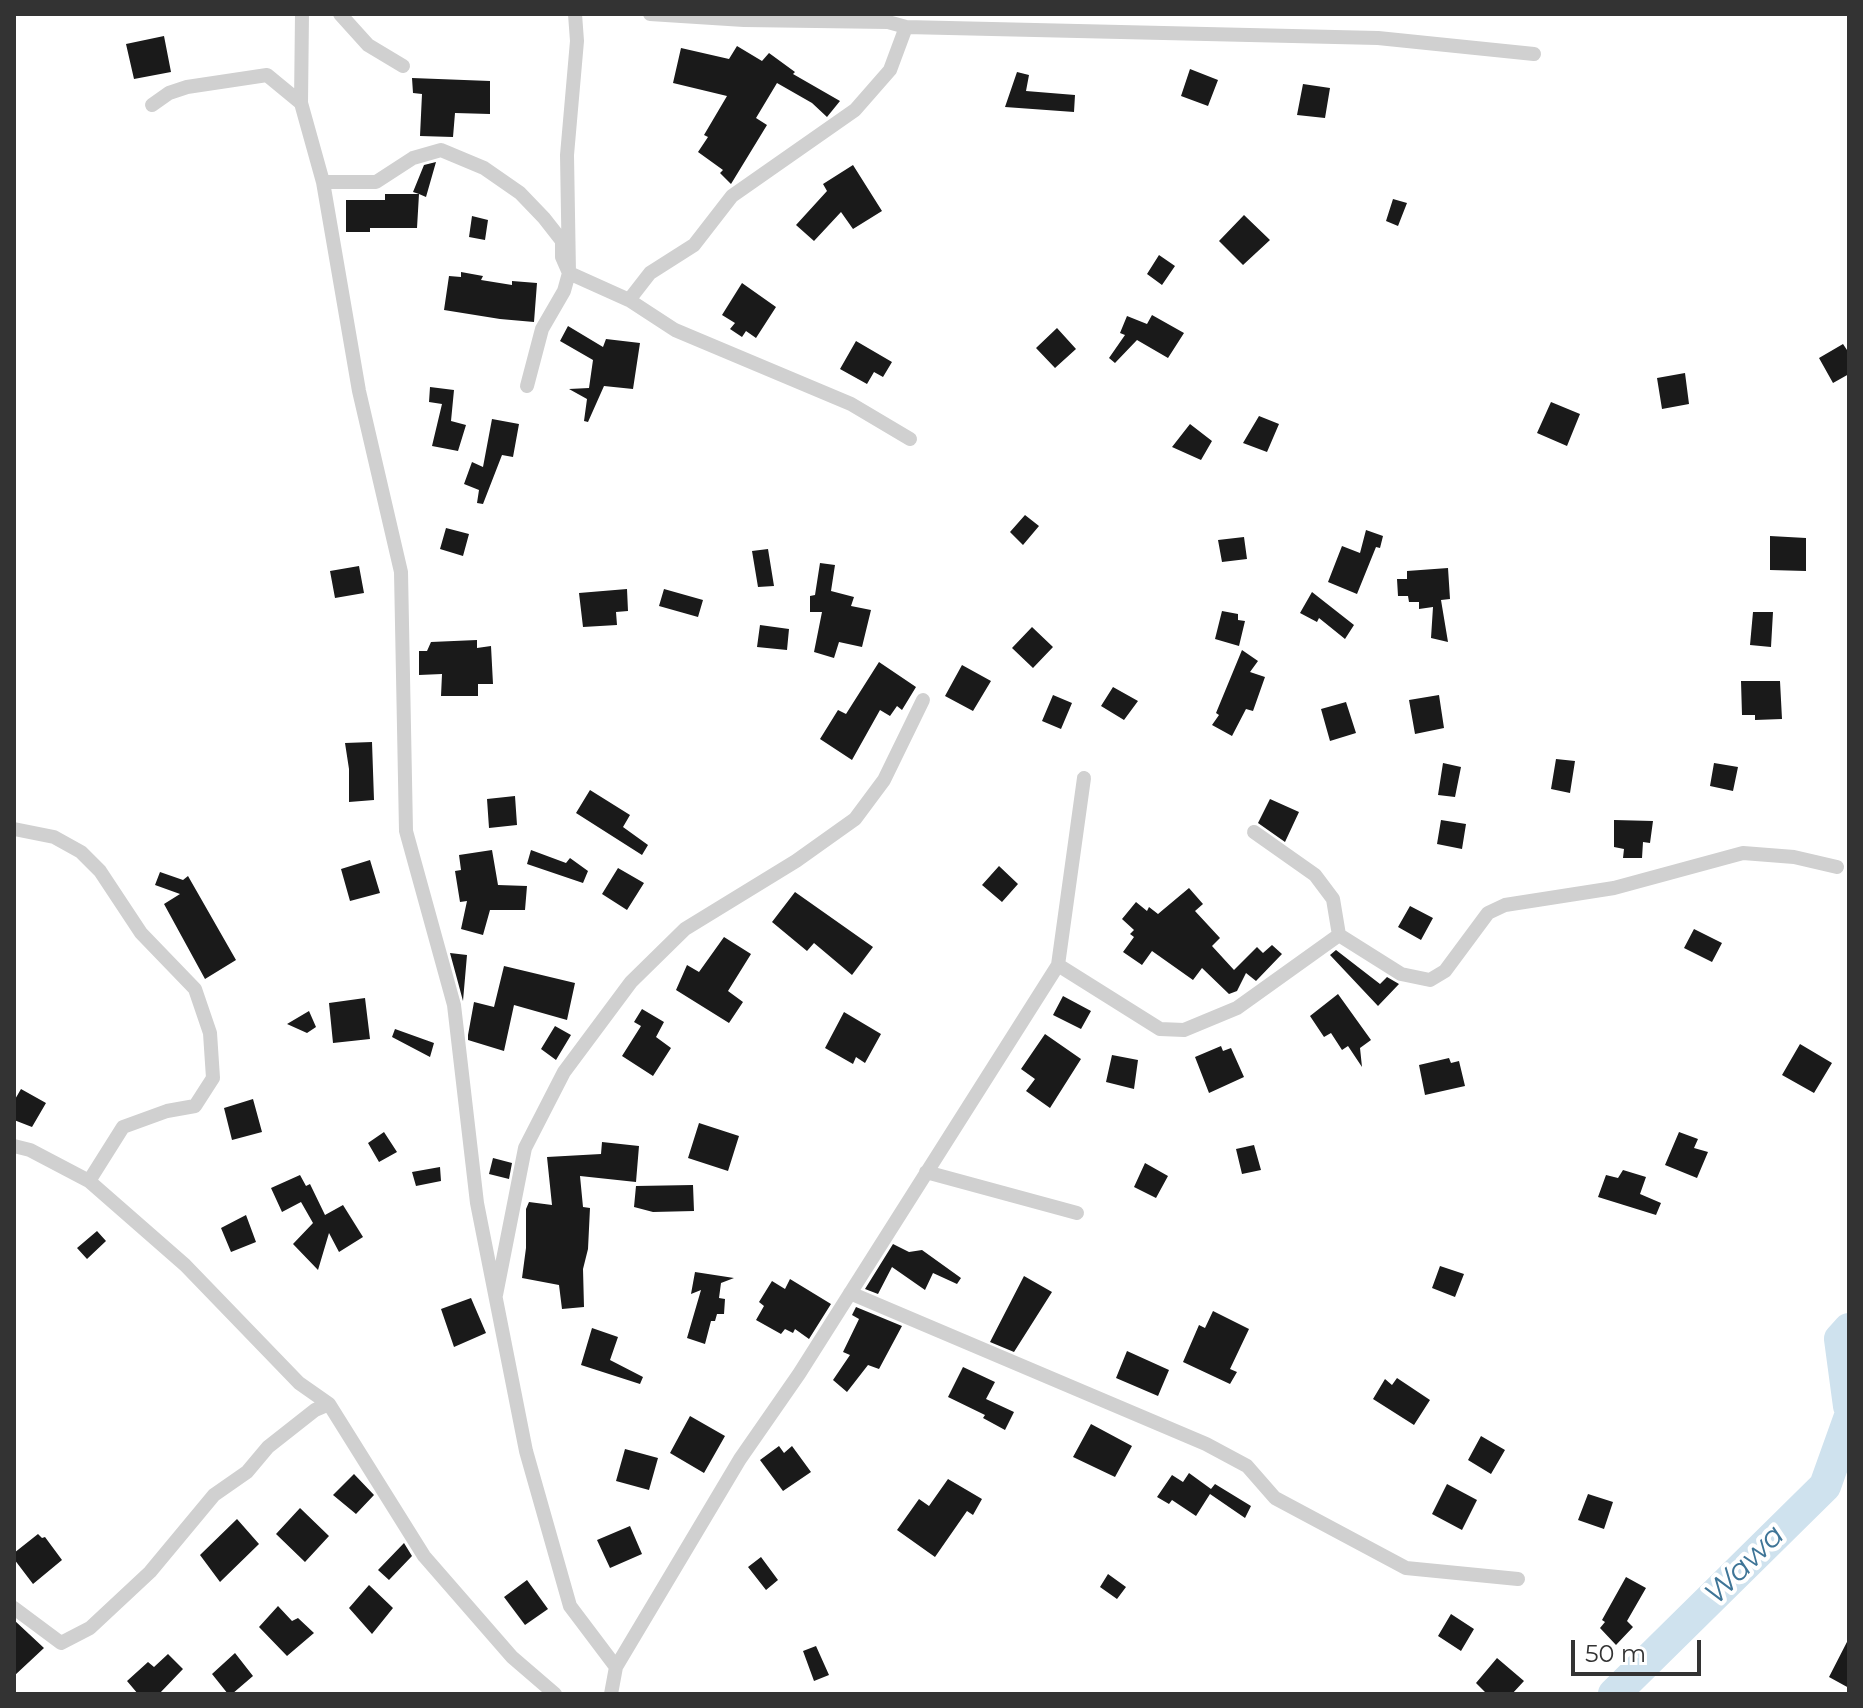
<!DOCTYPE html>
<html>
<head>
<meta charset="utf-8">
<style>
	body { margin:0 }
	#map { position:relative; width:1863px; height:1708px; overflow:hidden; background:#fff; font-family:Montserrat,sans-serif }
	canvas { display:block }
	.frame { position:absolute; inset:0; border:16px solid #333; pointer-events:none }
	.scale { position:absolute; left:1571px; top:1640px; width:130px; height:36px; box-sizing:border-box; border:4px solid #333; border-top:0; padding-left:10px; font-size:24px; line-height:28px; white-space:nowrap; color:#333; -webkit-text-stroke:6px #fff; paint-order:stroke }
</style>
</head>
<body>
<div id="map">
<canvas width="1863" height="1708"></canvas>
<div class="frame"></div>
<div class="scale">50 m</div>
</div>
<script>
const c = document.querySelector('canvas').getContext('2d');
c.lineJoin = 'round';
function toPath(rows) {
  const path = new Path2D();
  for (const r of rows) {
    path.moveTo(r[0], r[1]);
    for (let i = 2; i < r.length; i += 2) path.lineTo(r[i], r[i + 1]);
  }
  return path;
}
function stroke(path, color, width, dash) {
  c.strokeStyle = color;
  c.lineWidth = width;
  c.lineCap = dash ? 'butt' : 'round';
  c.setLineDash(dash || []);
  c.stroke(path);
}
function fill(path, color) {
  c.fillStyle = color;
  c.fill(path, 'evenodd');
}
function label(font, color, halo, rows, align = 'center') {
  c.font = font + ' Montserrat,sans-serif';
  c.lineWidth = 8;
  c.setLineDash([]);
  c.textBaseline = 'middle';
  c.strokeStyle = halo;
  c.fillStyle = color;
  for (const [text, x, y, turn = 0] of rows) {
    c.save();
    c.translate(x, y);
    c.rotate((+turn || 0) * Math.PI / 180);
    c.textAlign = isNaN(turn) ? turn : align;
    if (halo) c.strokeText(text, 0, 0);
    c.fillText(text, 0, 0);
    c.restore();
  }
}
stroke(toPath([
	[1849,1329,1840,1339,1849,1406],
	[1614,1694,1825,1486,1849,1419]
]), '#cfe2ee', 32);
fill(toPath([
	[164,36,171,72,134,79,126,44],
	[737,46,762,61,769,53,795,72,793,74,840,101,827,117,812,103,777,83,756,118,767,125,731,184,720,173,723,170,698,152,708,137,704,135,727,96,673,83,681,48,729,59],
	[1190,69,1218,80,1208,106,1181,96],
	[1017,72,1029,75,1026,91,1075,95,1074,112,1005,107],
	[412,78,490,81,490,114,455,113,453,137,420,136,422,94,413,93],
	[1303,84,1330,88,1325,118,1297,115],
	[436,162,426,197,419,194,417,228,370,228,370,232,346,232,346,200,385,200,385,194,419,194,413,192,424,165],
	[853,165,882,211,853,229,841,212,814,241,796,225,827,191,823,184],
	[1393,199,1407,203,1398,226,1386,221],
	[1244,215,1270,240,1243,265,1219,241],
	[472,216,488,220,485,240,469,237],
	[1159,255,1175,266,1162,285,1147,274],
	[461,272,483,276,481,280,512,285,512,281,537,283,534,322,500,319,444,310,449,276,461,277],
	[742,283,776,307,756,338,746,331,742,337,730,329,735,323,722,315],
	[1152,315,1184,333,1168,358,1137,340,1115,363,1109,358,1125,335,1120,333,1127,316,1147,324],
	[568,326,603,347,606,339,640,343,633,389,604,386,588,422,584,421,587,399,569,389,589,388,593,360,560,341],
	[1057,328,1076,349,1055,368,1036,348],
	[856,341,892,362,883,377,874,372,867,384,840,369],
	[1843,344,1849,353,1849,374,1833,383,1819,358],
	[1685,373,1689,404,1662,409,1657,378],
	[430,387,454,390,451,421,466,425,458,451,432,446,442,404,429,402],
	[1551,402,1580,414,1567,446,1537,433],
	[1259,416,1279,424,1267,452,1243,443],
	[492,419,519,424,513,457,502,455,483,504,477,503,479,490,464,484,472,462,483,467],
	[1190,424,1212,441,1201,460,1172,447],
	[1025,515,1039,526,1023,545,1010,532],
	[446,528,469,534,463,556,440,549],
	[1366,530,1383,536,1380,548,1376,547,1357,594,1328,582,1342,546,1360,553],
	[1770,536,1806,538,1806,571,1770,570],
	[1244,537,1247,559,1222,562,1218,540],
	[768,549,774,586,758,587,752,551],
	[820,563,835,565,831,591,854,597,851,606,871,610,862,647,839,642,834,658,814,652,822,612,810,612,810,596,815,595],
	[359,566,364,593,335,598,330,571],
	[1448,568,1450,599,1441,600,1448,642,1431,638,1433,607,1419,609,1419,602,1409,602,1408,596,1398,596,1397,579,1407,579,1407,571],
	[627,589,628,611,616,612,617,625,583,627,579,593],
	[664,589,703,600,698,617,659,606],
	[1312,592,1354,625,1345,639,1319,618,1317,622,1300,613],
	[1222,611,1238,614,1238,620,1245,621,1239,646,1215,639],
	[1753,612,1773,612,1771,647,1750,645],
	[760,625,789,629,787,650,757,647],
	[1032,627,1053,647,1033,668,1012,648],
	[477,640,477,648,491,646,493,684,478,684,478,696,441,696,442,674,419,675,419,651,427,651,431,642],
	[1242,650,1258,661,1250,672,1265,677,1253,711,1246,709,1232,736,1212,725,1219,715,1216,713],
	[879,662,916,687,902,710,897,706,890,716,880,710,852,760,820,739,838,710,846,714],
	[962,665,991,681,973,711,945,696],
	[1741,681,1780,681,1782,719,1755,720,1755,715,1742,715],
	[1113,687,1138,701,1124,720,1101,706],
	[1053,695,1072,703,1061,729,1042,721],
	[1439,695,1444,728,1415,734,1409,700],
	[1346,702,1356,733,1330,741,1321,709],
	[372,742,374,800,349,802,349,769,345,743],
	[1556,759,1575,761,1570,793,1551,789],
	[1443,763,1461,767,1455,797,1438,795],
	[1714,763,1738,767,1733,791,1710,786],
	[590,790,630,815,623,827,648,845,642,855,576,813],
	[515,796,517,825,489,828,487,799],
	[1270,799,1299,812,1285,842,1258,823],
	[1441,820,1466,824,1462,849,1437,844],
	[1614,820,1653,821,1650,843,1643,842,1642,858,1623,858,1624,849,1614,847],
	[492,850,498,885,527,886,525,910,490,910,483,935,461,929,467,901,460,902,455,871,461,870,459,855],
	[531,850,566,863,570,858,588,871,583,883,527,864],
	[370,860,380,893,350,901,341,869],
	[999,866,1018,884,1002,902,982,885],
	[618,868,644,883,627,910,602,894],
	[160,872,183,880,188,876,236,960,205,979,164,904,180,894,155,885],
	[1189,888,1203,904,1195,911,1220,938,1212,946,1234,970,1257,947,1263,953,1272,945,1282,954,1256,981,1246,973,1237,991,1229,994,1202,968,1193,980,1152,951,1142,965,1123,952,1134,937,1130,934,1134,930,1122,919,1136,902,1147,911,1149,907,1158,914],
	[795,892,873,947,852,975,814,943,807,951,772,922],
	[1410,906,1433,918,1421,940,1398,927],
	[1694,929,1722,943,1712,962,1684,948],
	[724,937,751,954,728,991,743,1002,729,1023,676,990,687,965,699,972],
	[1336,950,1380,984,1387,977,1399,984,1378,1006,1330,955],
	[450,953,467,955,463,1001,456,975],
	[504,966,575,983,567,1020,514,1005,504,1051,468,1040,468,1035,474,1002,494,1007],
	[1338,994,1371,1040,1360,1048,1362,1067,1348,1046,1342,1050,1331,1033,1324,1037,1310,1016],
	[1063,996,1091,1011,1081,1029,1053,1015],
	[365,998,370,1039,333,1043,329,1003],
	[642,1009,664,1022,656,1037,671,1048,653,1076,622,1056,641,1026,634,1022],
	[309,1011,316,1027,307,1033,287,1024],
	[844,1012,881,1034,865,1063,856,1057,853,1064,825,1048],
	[555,1026,571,1035,556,1060,541,1049],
	[395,1029,434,1043,430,1057,392,1037],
	[1045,1034,1081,1059,1050,1108,1026,1091,1035,1079,1021,1069],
	[1800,1044,1832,1063,1814,1093,1782,1075],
	[1221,1046,1223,1051,1231,1048,1244,1077,1209,1093,1195,1057],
	[1112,1055,1138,1060,1134,1089,1106,1082],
	[1449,1058,1451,1063,1459,1061,1465,1086,1425,1095,1419,1065],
	[21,1089,46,1103,32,1127,14,1120,14,1101],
	[253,1099,262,1132,232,1140,224,1108],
	[699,1123,739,1136,728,1171,688,1158],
	[384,1132,397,1152,379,1162,368,1143],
	[1679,1132,1698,1139,1694,1148,1708,1152,1697,1178,1665,1165],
	[602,1142,639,1146,636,1182,580,1176,583,1207,590,1208,588,1249,583,1269,584,1307,562,1309,559,1285,522,1278,526,1248,526,1209,529,1202,552,1205,547,1157,601,1154],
	[1254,1145,1261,1170,1242,1174,1236,1149],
	[493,1158,512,1163,509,1179,489,1174],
	[1145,1163,1168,1176,1156,1198,1134,1187],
	[440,1167,441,1181,416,1186,412,1172],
	[1623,1170,1646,1177,1640,1194,1661,1203,1656,1215,1598,1197,1606,1175,1618,1178],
	[300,1175,306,1186,310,1184,325,1215,343,1205,363,1237,339,1252,329,1233,318,1270,293,1244,313,1223,301,1202,282,1212,271,1188],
	[693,1185,694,1211,653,1212,634,1207,636,1186],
	[246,1215,256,1242,231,1252,221,1228],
	[97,1231,106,1241,87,1259,77,1248],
	[893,1244,909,1252,922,1250,961,1278,957,1284,933,1273,925,1290,892,1267,878,1294,865,1289],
	[1440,1266,1464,1274,1455,1297,1432,1288],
	[695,1272,734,1278,721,1283,719,1298,725,1299,724,1314,717,1314,715,1321,711,1321,705,1344,687,1338,701,1290,691,1294],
	[1024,1276,1052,1292,1014,1352,990,1342],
	[790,1279,831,1304,809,1339,795,1329,793,1333,785,1329,781,1334,756,1320,764,1306,759,1302,772,1281,785,1289],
	[471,1298,486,1333,454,1347,441,1309],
	[856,1307,902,1326,879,1369,868,1365,847,1392,833,1380,850,1355,843,1352,859,1319,852,1315],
	[1213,1311,1249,1329,1230,1369,1237,1372,1230,1384,1183,1362,1199,1325,1205,1328],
	[592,1328,618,1337,610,1360,643,1377,640,1384,581,1365],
	[1127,1351,1169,1370,1158,1396,1116,1378],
	[963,1367,995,1382,986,1399,1014,1412,1005,1430,983,1418,985,1415,948,1397],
	[1397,1378,1430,1400,1414,1425,1373,1399,1385,1379,1392,1385],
	[690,1416,725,1436,704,1473,670,1453],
	[1091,1424,1132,1446,1115,1477,1073,1457],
	[1481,1436,1505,1450,1491,1474,1468,1460],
	[779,1446,784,1453,792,1446,811,1472,783,1491,760,1460],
	[625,1449,658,1458,649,1490,616,1481],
	[1189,1473,1211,1489,1215,1484,1251,1506,1245,1518,1210,1494,1196,1516,1172,1500,1169,1504,1157,1497,1172,1475,1183,1482],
	[354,1474,374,1495,356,1514,333,1495],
	[948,1479,982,1499,973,1515,967,1511,935,1557,897,1530,919,1499,929,1506],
	[1447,1484,1477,1500,1462,1530,1432,1514],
	[1588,1494,1613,1502,1604,1529,1578,1520],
	[300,1508,329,1536,305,1562,276,1534],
	[237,1519,259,1544,220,1582,200,1555],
	[630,1526,642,1554,610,1568,597,1540],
	[38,1534,42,1538,45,1537,62,1560,33,1584,14,1559,14,1553],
	[404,1543,412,1556,389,1580,378,1570],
	[761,1557,778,1580,766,1590,748,1567],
	[1108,1574,1126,1587,1117,1599,1100,1587],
	[1626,1577,1646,1588,1627,1621,1633,1627,1616,1645,1600,1628,1605,1622,1602,1620],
	[527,1580,548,1609,525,1625,504,1597],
	[369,1585,393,1608,372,1634,349,1608],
	[278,1606,292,1621,298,1618,314,1633,287,1656,259,1627],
	[1451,1614,1474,1629,1461,1651,1438,1636],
	[14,1620,44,1648,14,1676],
	[1849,1638,1849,1688,1829,1677],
	[816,1646,829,1675,814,1681,803,1651],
	[235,1653,253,1676,232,1694,228,1694,212,1674],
	[168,1654,183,1669,159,1694,138,1694,127,1681,148,1662,154,1667],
	[1497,1658,1524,1681,1512,1694,1487,1694,1476,1683]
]), '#1a1a1a');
stroke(toPath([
	[302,14,301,103,323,182,359,391,401,572,406,831,454,1005,477,1203,526,1451,570,1606,616,1667,611,1694],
	[340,14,368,45,403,66],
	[650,14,744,20,888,22,906,27,1378,38,1534,54],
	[152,105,169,93,187,87,267,75,301,103],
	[323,182,376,182,413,158,441,150,484,168,520,193,544,218,562,241,562,257,569,273,629,300,675,330,851,404,910,439],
	[629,300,650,273,694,245,732,196,855,110,890,70,906,27],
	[527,386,542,329,564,291,569,273,567,155,577,41,575,14],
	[14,829,54,837,81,852,100,871,141,933,195,989,210,1033,213,1078,195,1106,167,1111,123,1127,89,1181],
	[1339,935,1401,974,1430,980,1445,971,1488,913,1505,905,1614,888,1743,853,1794,857,1837,867],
	[1058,965,1160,1029,1184,1030,1237,1008,1339,935,1333,899,1315,875,1254,832],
	[14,1146,30,1150,89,1181,185,1265,299,1383,329,1404,424,1556,512,1657,555,1694],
	[926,1172,1077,1213],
	[850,1293,1206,1444,1247,1466,1275,1498,1406,1568,1518,1579],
	[496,1295,525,1148,564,1072,631,982,685,929,796,861,855,819,884,780,923,700],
	[14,1608,61,1643,90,1628,150,1572,214,1495,247,1472,268,1447,315,1410,329,1404],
	[616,1667,740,1459,799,1374,1058,965,1084,778]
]), '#d0d0d0', 14);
label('italic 30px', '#3f7597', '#fff', [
	["Wawa",1745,1565,-45]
]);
</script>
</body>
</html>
